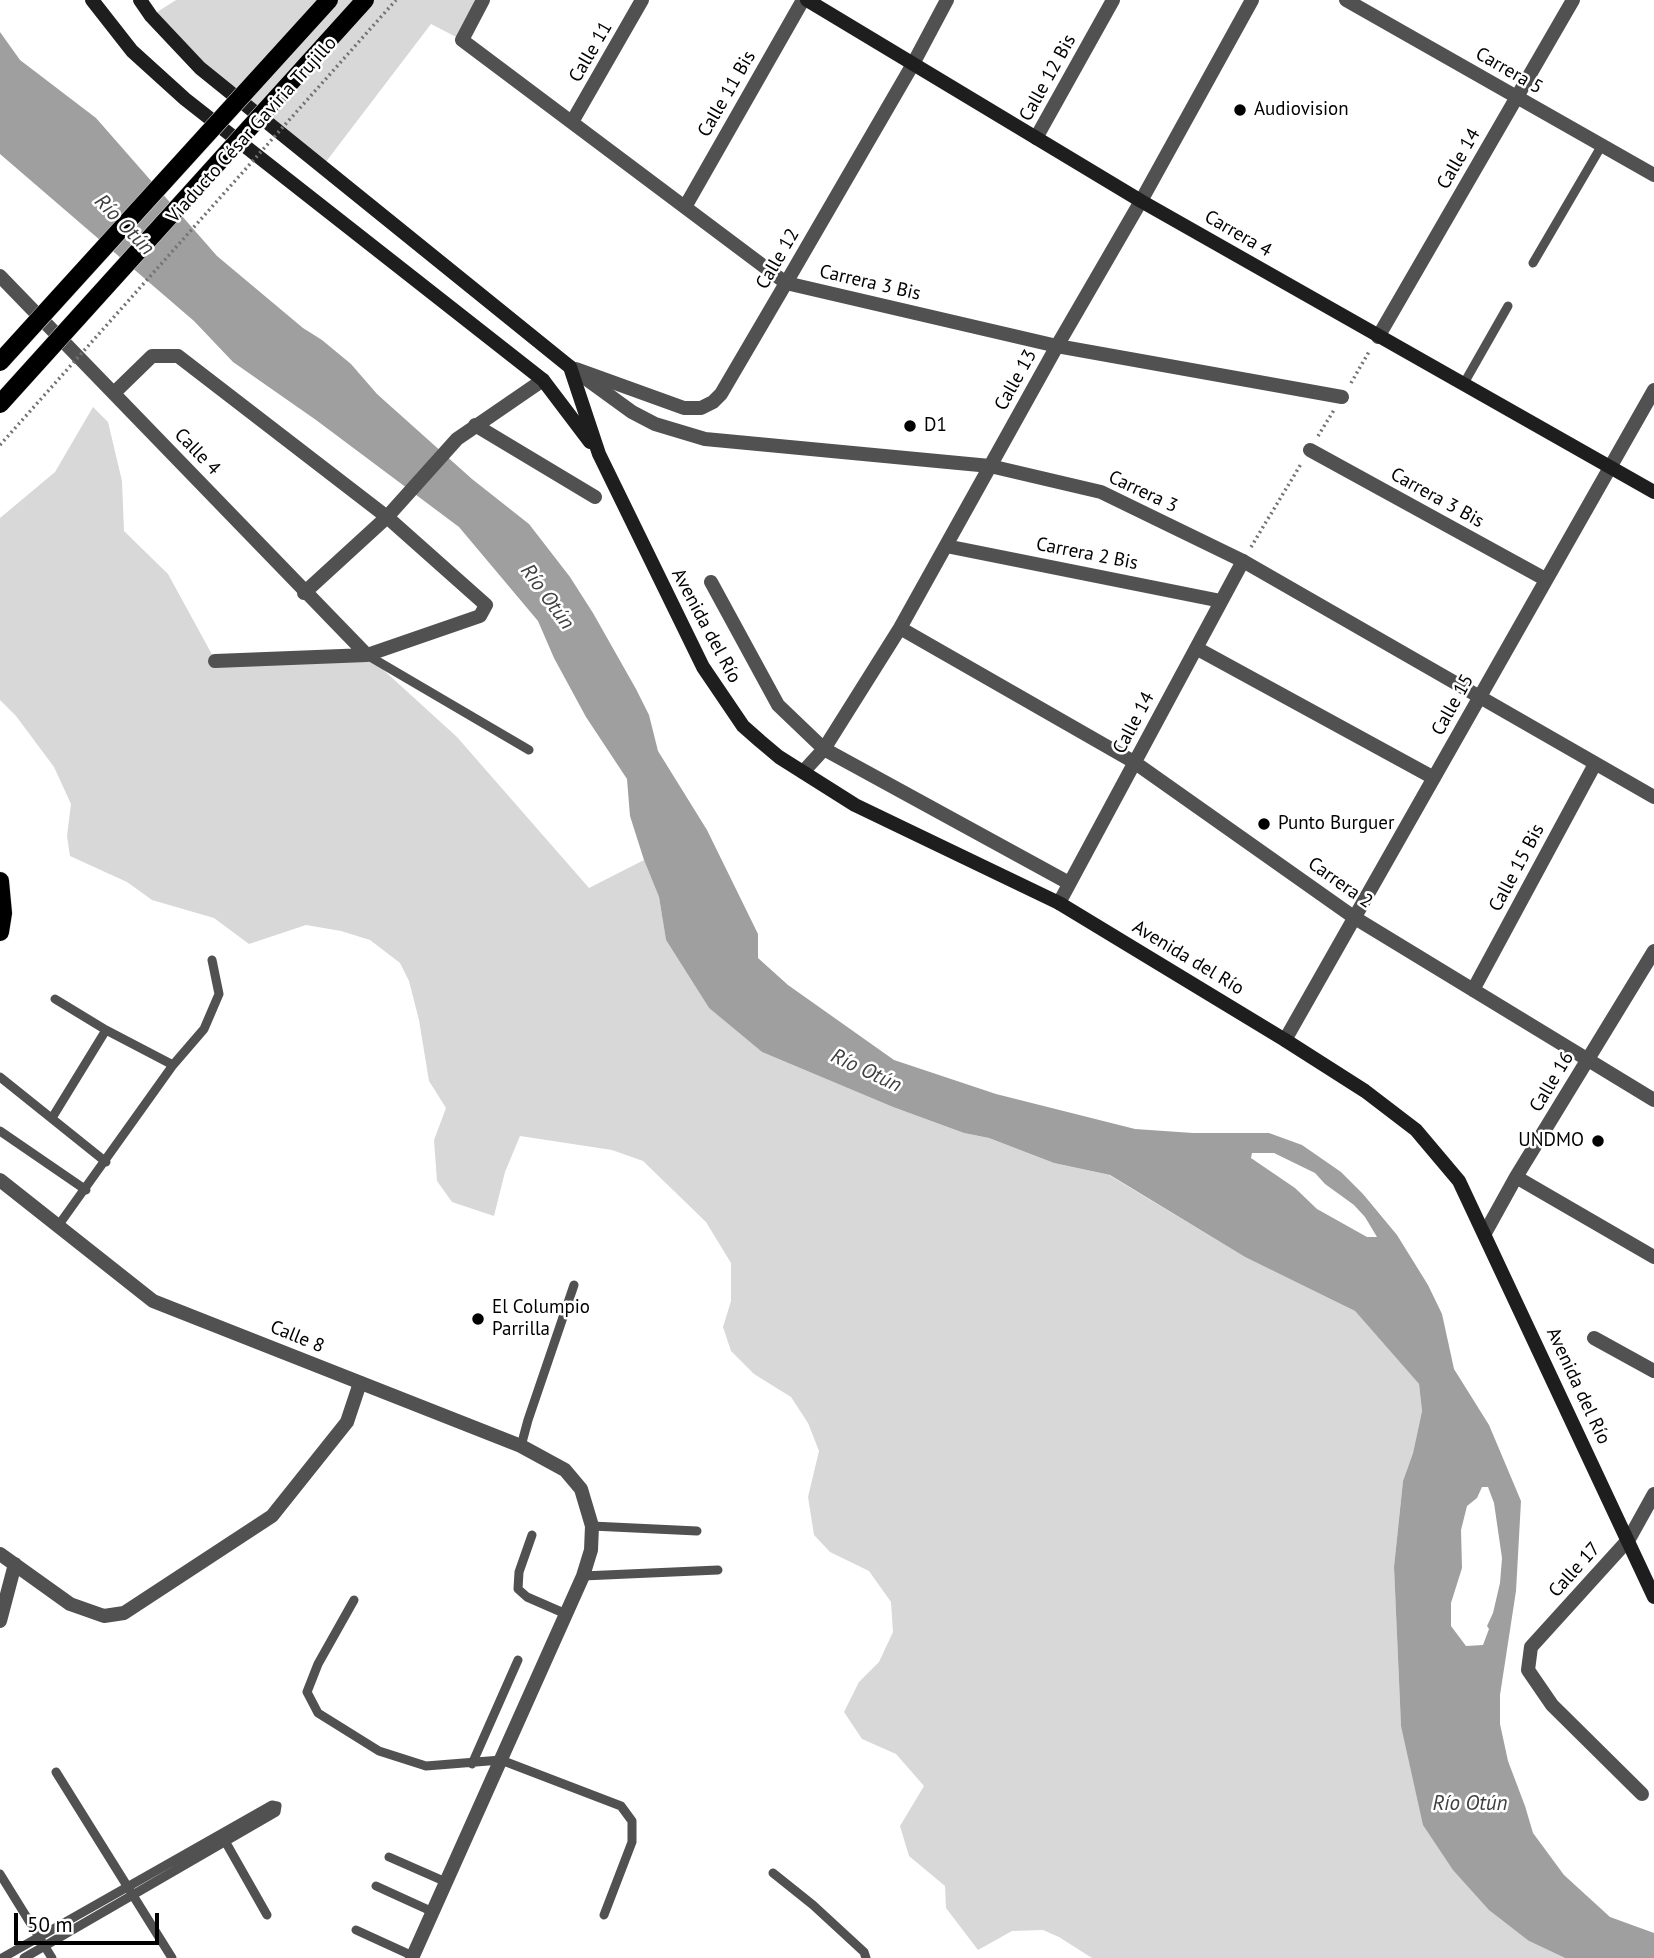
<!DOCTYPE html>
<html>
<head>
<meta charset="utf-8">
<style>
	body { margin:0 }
	#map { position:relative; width:1654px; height:1958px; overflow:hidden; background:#fff; font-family:"PT Sans",sans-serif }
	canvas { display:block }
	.scale { position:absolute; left:14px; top:1913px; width:145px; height:32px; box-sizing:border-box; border:4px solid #000; border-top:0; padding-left:9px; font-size:21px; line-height:24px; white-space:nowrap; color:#000; -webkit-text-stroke:5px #fff; paint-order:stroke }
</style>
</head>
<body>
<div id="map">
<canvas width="1654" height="1958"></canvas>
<div class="scale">50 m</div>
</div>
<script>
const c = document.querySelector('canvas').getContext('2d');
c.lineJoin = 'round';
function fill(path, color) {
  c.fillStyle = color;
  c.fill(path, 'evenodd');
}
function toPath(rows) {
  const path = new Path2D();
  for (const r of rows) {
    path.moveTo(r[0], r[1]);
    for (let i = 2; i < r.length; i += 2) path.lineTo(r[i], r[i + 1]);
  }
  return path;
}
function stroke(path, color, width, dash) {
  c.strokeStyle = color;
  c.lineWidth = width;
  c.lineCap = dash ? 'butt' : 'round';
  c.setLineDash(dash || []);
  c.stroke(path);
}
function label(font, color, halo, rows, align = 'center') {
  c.font = font + ' "PT Sans",sans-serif';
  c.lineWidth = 5;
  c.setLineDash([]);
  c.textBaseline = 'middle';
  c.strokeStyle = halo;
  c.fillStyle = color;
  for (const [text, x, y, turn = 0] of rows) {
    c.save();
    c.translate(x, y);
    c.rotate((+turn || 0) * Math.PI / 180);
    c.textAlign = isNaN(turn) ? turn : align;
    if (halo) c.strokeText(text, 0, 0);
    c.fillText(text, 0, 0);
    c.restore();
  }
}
fill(toPath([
	[176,0,483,0,462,40,431,24,322,167,151,16],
	[93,407,108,422,122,481,124,531,168,574,215,660,367,655,457,737,589,888,644,860,659,897,666,940,709,1008,762,1052,893,1107,964,1133,989,1138,1054,1163,1109,1175,1245,1257,1355,1311,1419,1384,1422,1411,1413,1453,1403,1481,1394,1567,1401,1726,1529,1941,1565,1958,1092,1958,1059,1937,1043,1930,1012,1931,978,1950,946,1908,945,1886,909,1856,900,1826,924,1786,896,1754,862,1739,844,1712,859,1682,879,1662,893,1632,891,1602,869,1571,830,1552,814,1535,808,1497,819,1451,808,1423,791,1397,754,1374,731,1351,723,1327,731,1301,731,1263,706,1222,643,1161,612,1150,520,1136,505,1172,494,1216,452,1202,437,1181,434,1140,446,1108,429,1081,419,1020,409,981,400,963,370,940,341,931,306,925,249,944,214,918,152,900,127,882,70,856,67,836,71,804,54,767,16,716,0,700,0,518,55,472]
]), '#d8d8d8');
fill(toPath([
	[0,32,20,60,96,118,217,256,303,328,322,340,351,364,377,394,472,479,529,524,570,577,593,613,636,689,649,715,658,751,707,830,758,934,758,958,788,985,894,1060,996,1094,1135,1129,1193,1133,1269,1133,1302,1145,1341,1172,1363,1194,1397,1235,1428,1285,1442,1314,1454,1369,1489,1425,1521,1501,1516,1591,1500,1695,1500,1724,1508,1761,1525,1806,1533,1833,1564,1875,1610,1917,1654,1933,1654,1958,1565,1958,1529,1941,1489,1910,1453,1870,1423,1825,1401,1726,1394,1567,1403,1481,1413,1453,1422,1411,1419,1384,1355,1311,1245,1257,1110,1175,1054,1163,989,1138,964,1133,893,1107,762,1052,709,1008,666,940,659,897,644,860,630,816,627,779,586,717,554,658,538,621,459,527,316,420,233,362,194,321,0,154],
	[1252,1153,1274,1153,1315,1173,1325,1184,1354,1205,1365,1217,1377,1237,1367,1237,1317,1209,1295,1188,1251,1158],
	[1482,1487,1488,1487,1494,1503,1502,1558,1500,1583,1493,1613,1487,1626,1489,1629,1483,1645,1466,1646,1451,1626,1451,1603,1462,1568,1461,1530,1467,1506,1477,1498]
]), '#9f9f9f');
const primary = toPath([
	[0,881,3,913,0,932]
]);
stroke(primary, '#dbdbdb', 19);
stroke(toPath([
	[1351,383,1370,350],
	[1318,436,1334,410],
	[1251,547,1301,464]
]), '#737373', 3.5, [2, 3.5]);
stroke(toPath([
	[1533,263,1602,145],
	[1463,385,1508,306],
	[367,655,529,750],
	[55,999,106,1030,173,1065,58,1226],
	[173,1065,204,1029,219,994,212,960],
	[0,1077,106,1162],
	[52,1118,106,1030],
	[0,1131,86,1190],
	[521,1446,528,1420,574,1285],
	[592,1526,697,1531],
	[532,1535,519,1572,518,1589,527,1597,566,1614],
	[583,1576,718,1570],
	[354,1600,318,1664,307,1692,318,1713,379,1751,426,1766,501,1760,621,1806,632,1821,632,1842,604,1915],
	[472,1764,518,1660],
	[56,1772,172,1958],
	[225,1841,267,1915],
	[389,1857,446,1882],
	[773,1873,813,1905,864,1952,866,1958],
	[0,1874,52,1958],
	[376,1886,433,1912],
	[356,1930,413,1956],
	[2,1958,272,1805,277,1806,276,1812,24,1958]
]), '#515151', 9);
stroke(toPath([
	[483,0,462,40,786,283,1057,346,1342,397],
	[1346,0,1654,175],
	[572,122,642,0],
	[1036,138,1113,0],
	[685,207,803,0],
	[0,276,367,655],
	[1378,337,1573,0],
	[576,369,684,408,701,408,713,402,721,394,786,283,913,64,947,0],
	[114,393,152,356,178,356,387,517,486,605,480,616,367,655,215,661],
	[475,425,595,497],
	[1310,450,1545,579],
	[946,546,1221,601],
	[711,582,778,705,824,749,1069,883],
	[304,593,387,517,457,439,543,380],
	[900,628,1134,762,1355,918,1654,1100],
	[1196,648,1434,778],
	[803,772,824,749,900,628,1057,346,1141,201,1252,0],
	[1059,903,1243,561],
	[1473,990,1595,764],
	[1285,1040,1654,390],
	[1516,1177,1654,1257],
	[1485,1233,1516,1177,1654,951],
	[1594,1338,1654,1371],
	[0,1554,70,1604,104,1616,124,1613,272,1516,347,1422,360,1383],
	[0,1621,15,1564],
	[1642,1794,1552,1705,1528,1670,1531,1647,1629,1539,1654,1494]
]), '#515151', 14);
stroke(toPath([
	[570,367,632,412,655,424,705,439,990,466,1101,492,1243,561,1654,797],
	[0,1180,153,1301,521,1446,565,1470,581,1489,592,1526,591,1550,583,1576,412,1958]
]), '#515151', 14);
stroke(toPath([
	[92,0,132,51,185,99,543,380,590,442],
	[140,0,151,16,200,68,570,367,599,454,703,667,743,726,760,741,779,757,855,805,1059,903,1285,1040,1365,1091,1416,1130,1459,1181,1654,1597],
	[807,0,1141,201,1654,492]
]), '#1e1e1e', 14);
stroke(primary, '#000', 18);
const primaryBridge = toPath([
	[0,362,329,0],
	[0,404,365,0]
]);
stroke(primaryBridge, '#dbdbdb', 19, []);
stroke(toPath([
	[0,445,396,0]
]), '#737373', 3.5, [2, 3.5]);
stroke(primaryBridge, '#000', 18);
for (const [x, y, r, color] of [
	[1240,110,7,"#000"],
	[910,426,7,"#000"],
	[1264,824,7,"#000"],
	[1598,1141,7,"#000"],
	[478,1319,7,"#000"]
]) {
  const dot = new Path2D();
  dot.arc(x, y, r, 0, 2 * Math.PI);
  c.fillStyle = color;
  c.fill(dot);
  stroke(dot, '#fff', 2.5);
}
label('19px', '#000', '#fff', [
	["Calle 11",591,52,-60],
	["Carrera 5",1509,71,30],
	["Calle 12 Bis",1048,78,-61],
	["Calle 11 Bis",727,94,-60],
	["Viaducto César Gaviria Trujillo",252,130,-48],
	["Calle 14",1459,159,-60],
	["Carrera 4",1238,234,30],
	["Calle 12",778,259,-60],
	["Carrera 3 Bis",870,283,13],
	["Calle 13",1016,380,-61],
	["Calle 4",197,452,46],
	["Carrera 3",1143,492,25],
	["Carrera 3 Bis",1437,498,29],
	["Carrera 2 Bis",1087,554,11],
	["Avenida del Río",706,626,62],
	["Calle 15",1453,705,-61],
	["Calle 14",1134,723,-62],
	["Calle 15 Bis",1517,868,-62],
	["Carrera 2",1340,883,35],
	["Avenida del Río",1188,958,31],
	["Calle 16",1552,1082,-59],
	["Calle 8",297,1337,22],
	["Avenida del Río",1578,1386,65],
	["Calle 17",1575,1570,-48]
]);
label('19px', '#000', '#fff', [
	["Audiovision",1254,110],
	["D1",924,426],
	["Punto Burguer",1278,824],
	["UNDMO",1584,1141,"right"],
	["El Columpio",492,1308],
	["Parrilla",492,1330]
], 'left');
label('italic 21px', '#404040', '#fff', [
	["Río Otún",124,225,46],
	["Río Otún",547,597,54],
	["Río Otún",866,1071,25],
	["Río Otún",1470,1804]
]);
</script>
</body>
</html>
